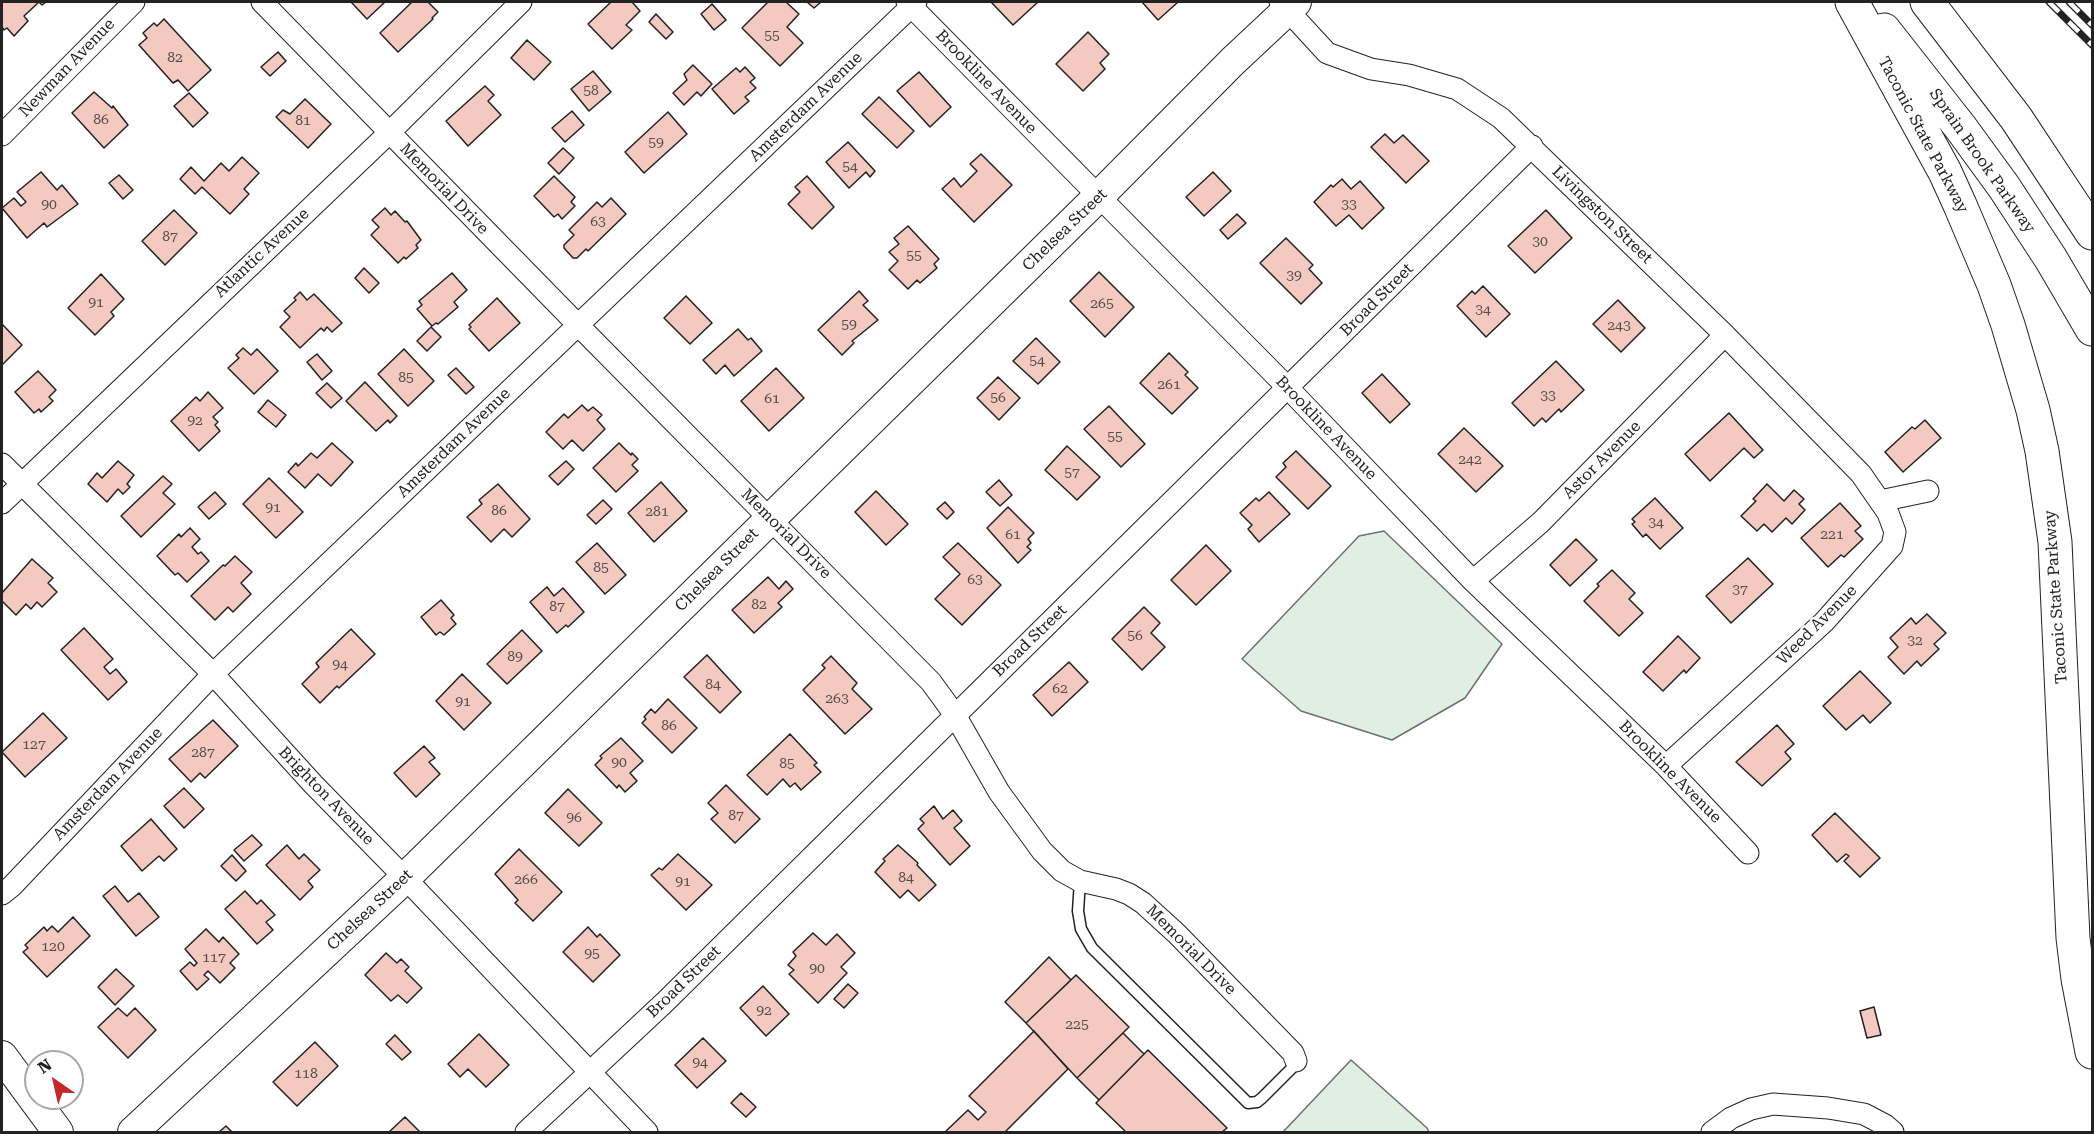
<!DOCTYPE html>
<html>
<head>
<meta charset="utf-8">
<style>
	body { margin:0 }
	#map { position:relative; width:2094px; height:1134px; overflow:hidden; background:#fff; font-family:"Roboto Serif",serif }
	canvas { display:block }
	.frame { position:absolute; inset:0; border:3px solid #222; pointer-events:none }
	.north { position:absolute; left:24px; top:1050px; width:60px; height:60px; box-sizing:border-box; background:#fff; border:2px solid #a7a7a7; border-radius:50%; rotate:326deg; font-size:16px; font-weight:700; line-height:24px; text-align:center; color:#222 }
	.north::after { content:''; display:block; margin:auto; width:21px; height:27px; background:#c62828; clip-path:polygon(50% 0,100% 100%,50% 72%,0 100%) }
</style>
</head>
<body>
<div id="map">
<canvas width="2094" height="1134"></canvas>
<div class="frame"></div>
<div class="north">N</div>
</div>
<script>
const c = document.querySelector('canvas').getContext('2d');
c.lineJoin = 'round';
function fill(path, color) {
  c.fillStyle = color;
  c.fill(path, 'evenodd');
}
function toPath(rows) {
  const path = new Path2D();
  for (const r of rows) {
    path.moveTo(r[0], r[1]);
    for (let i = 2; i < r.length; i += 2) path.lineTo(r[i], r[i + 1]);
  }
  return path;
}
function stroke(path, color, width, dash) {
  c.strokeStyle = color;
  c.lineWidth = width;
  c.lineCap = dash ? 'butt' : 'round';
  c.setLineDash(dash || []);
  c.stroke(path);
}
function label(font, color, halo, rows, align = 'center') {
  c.font = font + ' "Roboto Serif",serif';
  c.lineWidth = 4.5;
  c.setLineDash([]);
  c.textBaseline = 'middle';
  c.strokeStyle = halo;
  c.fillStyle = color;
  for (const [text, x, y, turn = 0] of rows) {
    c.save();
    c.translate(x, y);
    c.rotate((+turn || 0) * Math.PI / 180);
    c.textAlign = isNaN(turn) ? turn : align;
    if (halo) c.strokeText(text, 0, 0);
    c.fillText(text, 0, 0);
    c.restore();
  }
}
const green = toPath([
	[1384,531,1502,644,1465,698,1392,740,1301,711,1242,659,1359,536,1384,531],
	[1351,1060,1427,1128,1429,1132,1283,1132,1351,1060]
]);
fill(green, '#e0efe3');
stroke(green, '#6f6f6f', 1.5);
const building = toPath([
	[2,2,46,2,42,5,39,2,24,16,28,21,14,36,7,28,4,30,2,27,2,2],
	[351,2,385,2,367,19,351,2],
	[412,2,428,2,438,12,432,18,433,19,398,52,380,33,412,2],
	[611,2,632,2,640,11,626,25,632,30,612,49,588,24,611,2],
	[768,2,786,2,799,14,787,27,803,43,780,66,742,28,768,2],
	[807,2,821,2,814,8,807,2],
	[991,2,1038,2,1013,25,991,2],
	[1142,2,1176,2,1177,3,1158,20,1142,2],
	[712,4,726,20,714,30,701,14,712,4],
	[656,14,673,32,666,39,649,22,656,14],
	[164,19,211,70,188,91,178,80,173,83,139,45,147,38,143,33,154,23,157,26,164,19],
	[1088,32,1109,54,1100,63,1105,69,1083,91,1056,64,1088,32],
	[527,40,551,62,534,80,511,58,527,40],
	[278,52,286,61,270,76,261,67,278,52],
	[693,65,712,84,701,96,697,92,684,105,673,93,687,80,684,74,693,65],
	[745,67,755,78,750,82,756,88,745,97,749,101,734,114,712,89,736,68,740,72,745,67],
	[593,71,611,92,589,111,571,89,593,71],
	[919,72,951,107,930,127,897,91,919,72],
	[485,86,494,95,488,101,501,115,468,146,446,121,485,86],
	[94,92,112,108,113,106,128,125,104,148,72,113,94,92],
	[189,93,208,113,193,127,174,106,189,93],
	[879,97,914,131,897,148,862,114,879,97],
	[305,99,331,124,308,148,276,117,283,110,290,114,305,99],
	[572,111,584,125,565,142,552,128,572,111],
	[668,112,687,134,644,173,625,152,668,112],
	[1385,134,1394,143,1403,135,1429,161,1406,183,1371,147,1385,134],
	[848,142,875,171,870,177,866,172,849,188,826,162,848,142],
	[563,148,574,158,559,174,548,163,563,148],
	[981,154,1012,185,974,222,942,189,954,178,961,187,977,171,970,164,981,154],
	[242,157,259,173,244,189,249,194,230,214,202,187,195,194,180,179,191,167,204,181,221,163,229,171,242,157],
	[41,172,57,190,62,185,78,204,47,227,44,223,27,238,2,208,14,198,21,206,26,202,17,192,41,172],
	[1213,172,1231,191,1204,216,1186,197,1213,172],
	[119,175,133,190,123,199,109,183,119,175],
	[554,176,575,197,571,202,575,206,562,219,558,214,554,217,534,196,554,176],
	[807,176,834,207,812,229,788,204,800,192,795,187,807,176],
	[1342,179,1351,189,1360,181,1384,208,1362,229,1349,215,1336,226,1314,202,1331,185,1333,187,1342,179],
	[611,198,626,214,588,251,586,249,577,258,573,258,564,248,564,245,574,235,569,230,597,202,602,207,611,198],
	[385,208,391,215,395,211,405,222,407,221,421,240,416,245,418,248,406,259,404,257,398,263,371,235,379,227,372,220,385,208],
	[174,210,197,233,165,265,142,241,174,210],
	[1546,210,1572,238,1535,273,1508,246,1546,210],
	[1237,214,1246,223,1228,239,1220,230,1237,214],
	[908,226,939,259,934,264,937,268,920,283,917,280,908,289,889,270,898,261,889,252,899,244,894,238,908,226],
	[1286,238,1313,265,1309,269,1322,283,1301,304,1260,263,1286,238],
	[364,268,379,283,369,293,355,278,364,268],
	[1099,272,1134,307,1105,337,1070,301,1099,272],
	[452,273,467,290,454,302,458,307,438,324,436,323,432,326,417,309,422,305,419,301,452,273],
	[101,274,124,299,111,312,114,316,95,335,68,308,101,274],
	[1483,286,1510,314,1486,337,1457,306,1472,291,1475,294,1483,286],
	[859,291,868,301,863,305,878,320,852,341,854,343,842,355,818,330,859,291],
	[300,292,307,300,314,294,342,323,332,332,327,327,324,331,321,328,300,348,280,327,290,317,284,311,296,300,294,298,300,292],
	[686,296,712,323,690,344,664,318,686,296],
	[497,298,520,323,489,351,469,329,471,327,469,325,497,298],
	[1618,300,1645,328,1621,352,1593,324,1618,300],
	[2,324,22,345,2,365,2,324],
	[431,327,441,337,427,351,417,341,431,327],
	[738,329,748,340,751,338,762,351,734,376,725,365,716,374,703,360,738,329],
	[1036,338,1060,362,1038,384,1013,361,1036,338],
	[243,348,251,355,257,349,278,371,254,394,228,368,239,358,236,355,243,348],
	[404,349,434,381,408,406,378,374,404,349],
	[1169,353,1188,372,1185,375,1198,388,1172,414,1140,383,1169,353],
	[317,354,332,371,322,380,307,362,317,354],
	[1556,361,1584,390,1561,412,1559,409,1546,422,1542,418,1534,426,1512,403,1556,361],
	[456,368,474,387,466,394,448,375,456,368],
	[776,368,804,398,769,431,741,401,776,368],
	[38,371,56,390,49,397,53,401,41,412,39,409,34,413,15,392,38,371],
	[1382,374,1410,404,1390,423,1362,393,1382,374],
	[998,377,1020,398,999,420,977,398,998,377],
	[365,382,397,416,390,423,388,420,376,431,346,401,365,382],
	[327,383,342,398,331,408,316,393,327,383],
	[208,392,223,408,213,417,218,422,215,425,220,431,199,451,171,421,196,397,200,401,208,392],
	[268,400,286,415,276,427,258,412,268,400],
	[582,405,588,411,593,407,602,415,597,420,605,429,583,451,572,440,563,449,546,432,564,414,568,418,582,405],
	[1109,406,1145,444,1121,467,1084,429,1109,406],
	[1729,413,1763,450,1754,458,1744,448,1710,481,1685,454,1729,413],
	[1925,420,1941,438,1903,472,1885,452,1912,427,1915,429,1925,420],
	[1464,428,1503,466,1476,492,1438,454,1464,428],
	[332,443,353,462,331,486,318,474,305,488,288,472,296,463,298,466,311,453,317,458,332,443],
	[619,443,631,455,632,453,638,459,632,465,638,471,616,492,593,468,619,443],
	[1067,446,1100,477,1077,500,1045,470,1067,446],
	[1296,451,1331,486,1308,509,1276,477,1286,467,1283,463,1296,451],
	[118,461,134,475,127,484,130,487,123,494,118,489,107,502,88,484,97,473,102,478,118,461],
	[566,461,574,469,558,485,549,476,566,461],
	[163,476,172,484,163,493,175,504,141,537,121,516,163,476],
	[269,478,303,512,276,538,243,504,269,478],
	[999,480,1012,495,1000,506,986,492,999,480],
	[661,482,687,511,654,542,628,513,661,482],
	[498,484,530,519,512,537,504,529,491,542,467,517,482,504,479,500,498,484],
	[1767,484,1784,501,1794,490,1804,499,1799,504,1805,510,1792,524,1786,518,1772,532,1764,524,1757,531,1741,516,1756,501,1753,499,1767,484],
	[876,491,908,524,886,545,855,512,876,491],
	[215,492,226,504,209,519,198,507,215,492],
	[1269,492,1290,514,1259,542,1248,529,1252,525,1240,513,1256,498,1259,501,1269,492],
	[1655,498,1683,528,1660,549,1646,534,1643,537,1632,524,1635,522,1632,519,1655,498],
	[603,500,612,509,596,524,587,515,603,500],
	[945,502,954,512,947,519,937,509,945,502],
	[1840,503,1861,526,1855,531,1863,539,1844,557,1841,555,1828,567,1801,538,1840,503],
	[1008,507,1034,533,1028,539,1031,543,1027,547,1031,550,1018,563,987,528,1008,507],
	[190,528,200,539,192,547,198,554,201,552,209,561,187,582,178,573,175,575,157,556,179,534,181,537,190,528],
	[1576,539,1597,560,1570,586,1550,565,1576,539],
	[597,543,626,575,605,594,576,562,597,543],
	[958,543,1001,585,962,625,935,599,960,574,943,557,958,543],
	[1206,545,1231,571,1196,605,1171,580,1206,545],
	[235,556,252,572,241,583,251,594,233,612,228,607,215,620,191,596,223,565,225,566,235,556],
	[1748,558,1773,584,1731,623,1706,596,1748,558],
	[32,559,53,578,48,583,57,592,42,607,37,602,31,609,26,604,16,615,2,601,2,593,32,559],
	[1612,570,1635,593,1629,599,1643,613,1619,636,1584,601,1599,586,1597,584,1612,570],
	[768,577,779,589,786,581,793,589,778,603,782,607,754,633,732,610,768,577],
	[547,587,554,596,563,588,584,612,568,627,566,625,557,633,530,602,547,587],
	[441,600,454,615,451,618,456,624,444,635,440,632,436,635,421,617,441,600],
	[1144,607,1160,623,1151,633,1165,647,1142,670,1112,639,1144,607],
	[1927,614,1946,633,1934,644,1939,649,1921,666,1917,661,1904,674,1888,657,1898,647,1890,638,1911,618,1916,624,1927,614],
	[84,628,113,659,104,667,110,674,116,669,127,682,108,700,61,650,84,628],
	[351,629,375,654,339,688,337,686,320,703,302,684,319,667,316,663,351,629],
	[522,630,542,651,507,684,487,664,522,630],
	[1678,636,1700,658,1686,673,1684,670,1663,691,1643,672,1678,636],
	[707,655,741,692,720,713,684,677,707,655],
	[831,656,857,683,852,689,872,709,845,734,803,690,825,668,822,665,831,656],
	[1069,662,1088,682,1052,716,1033,695,1069,662],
	[1860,671,1891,703,1870,723,1863,715,1846,730,1823,706,1860,671],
	[462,674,491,703,464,730,436,701,462,674],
	[668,699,697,728,672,753,642,723,646,719,644,717,651,709,655,713,668,699],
	[43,713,67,738,25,777,2,752,43,713],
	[213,720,238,746,205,778,200,773,191,782,169,759,213,720],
	[1777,725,1794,744,1785,752,1791,759,1762,786,1736,762,1777,725],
	[790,734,817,763,814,765,821,772,801,790,795,783,790,787,783,779,767,795,747,775,790,734],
	[621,738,643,761,630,773,637,781,625,792,619,785,617,788,595,765,602,758,600,756,621,738],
	[424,746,435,758,429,762,440,774,416,797,394,773,424,746],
	[726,785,760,819,735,843,711,819,718,813,708,803,726,785],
	[184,788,204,809,184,828,164,806,184,788],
	[568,789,602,823,579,846,545,813,568,789],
	[934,806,943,819,953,810,962,821,954,828,970,846,950,865,918,829,924,823,920,819,934,806],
	[1835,813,1880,858,1860,877,1844,861,1849,856,1846,854,1837,862,1812,835,1835,813],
	[151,819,177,849,164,861,159,856,142,871,121,846,151,819],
	[252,835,262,845,244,861,234,850,252,835],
	[287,845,299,859,304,854,320,870,308,881,313,887,300,900,266,865,287,845],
	[898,845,918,863,917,865,936,885,919,901,908,890,900,898,875,872,885,861,883,859,898,845],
	[519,849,562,892,533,921,515,903,518,900,495,874,519,849],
	[678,854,712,885,686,910,651,875,659,868,662,870,678,854],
	[232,855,246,871,236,881,221,866,232,855],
	[115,886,128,902,139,893,159,917,136,936,103,896,115,886],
	[245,891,257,904,261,900,275,915,266,922,273,930,257,944,225,909,245,891],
	[73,917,90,936,47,977,23,952,28,948,25,945,44,927,47,931,52,926,58,932,73,917],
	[588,927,597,937,600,934,620,955,593,982,563,952,588,927],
	[206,929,219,942,223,937,239,954,230,963,235,968,220,983,208,971,204,975,209,979,197,990,180,971,190,962,194,966,197,963,185,949,206,929],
	[813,933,826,945,837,934,855,953,841,967,847,973,818,1003,789,974,794,970,788,965,796,956,793,952,813,933],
	[386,953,397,963,401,959,409,967,405,971,422,988,407,1003,398,995,391,1001,365,975,386,953],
	[1049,957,1071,980,1026,1023,1005,1002,1049,957],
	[116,969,134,986,115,1005,98,987,116,969],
	[1076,975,1129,1027,1077,1078,1026,1023,1076,975],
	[848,984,858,993,844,1008,834,999,848,984],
	[763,986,789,1014,766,1036,740,1008,763,986],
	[1874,1007,1881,1035,1867,1038,1860,1011,1874,1007],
	[118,1008,127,1016,135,1008,156,1030,128,1058,98,1027,118,1008],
	[1034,1031,1068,1069,1006,1131,1007,1132,945,1132,968,1110,978,1120,986,1112,969,1096,1034,1031],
	[1123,1033,1144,1054,1099,1100,1077,1078,1123,1033],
	[479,1034,509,1065,486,1087,468,1069,460,1077,448,1064,479,1034],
	[395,1035,411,1052,402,1060,386,1044,395,1035],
	[703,1038,726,1061,697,1088,675,1065,703,1038],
	[315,1042,338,1066,297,1106,273,1082,315,1042],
	[1148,1050,1227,1128,1222,1132,1126,1132,1096,1103,1148,1050],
	[741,1093,756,1107,746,1117,731,1103,741,1093],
	[405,1117,420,1132,389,1132,405,1117],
	[226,1126,232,1132,219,1132,226,1126]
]);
fill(building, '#f3c9c0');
stroke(building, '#222', 1.5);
const lane = toPath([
	[1080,881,1078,911,1081,929,1092,948,1248,1103,1257,1102,1262,1098,1291,1069,1296,1061]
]);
const street = toPath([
	[262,2,578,325,931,682,955,715,999,792,1042,851,1062,871,1080,881,1116,889,1129,894,1143,903,1177,934,1293,1053,1296,1061],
	[907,2,1288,388,1473,581,1666,766,1748,853],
	[1280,2,1327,53,1371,69,1409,75,1457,89,1501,118,1725,335,1861,474,1888,513,1895,532,1892,546,1824,622,1666,766],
	[2,135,134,2],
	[2,464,213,674,313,784,405,878,647,1132],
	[1880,501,1928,491],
	[2,503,389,133,521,2],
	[1473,581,1541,522,1725,335],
	[2,894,12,886,213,674,916,2],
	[526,1132,665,1002,1532,146],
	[1712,1132,1731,1118,1751,1109,1773,1104,1828,1108,1864,1114,1885,1125,1893,1132]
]);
const secondary = toPath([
	[2,1056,58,1132],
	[133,1132,405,878,1098,197,1233,61,1296,2]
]);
const highway = toPath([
	[1852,2,1945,172,1960,205,1994,285,2008,325,2033,410,2042,451,2055,542,2073,938,2078,979,2092,1052],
	[1927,2,2016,118,2092,233],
	[1884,30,1961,128,2004,187,2051,259,2092,329]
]);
stroke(lane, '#222', 13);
stroke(street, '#222', 23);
stroke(secondary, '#222', 32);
stroke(highway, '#222', 35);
stroke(lane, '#fff', 10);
stroke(street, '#fff', 21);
stroke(secondary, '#fff', 30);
stroke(highway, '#fff', 33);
const rail = toPath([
	[2049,2,2092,45],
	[2069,2,2092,25]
]);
stroke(rail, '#222', 7);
stroke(rail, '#fff', 4.5, [14]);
label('14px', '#564c4a', null, [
	["55",772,36],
	["82",175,58],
	["58",591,91],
	["86",101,120],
	["81",303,121],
	["59",656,143],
	["54",850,167],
	["90",49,205],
	["33",1349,205],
	["63",598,222],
	["87",170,237],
	["30",1540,242],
	["55",914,256],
	["39",1294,276],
	["91",96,303],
	["265",1102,304],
	["34",1483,310],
	["59",849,325],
	["243",1619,326],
	["54",1037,361],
	["85",406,378],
	["261",1169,385],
	["33",1548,396],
	["56",998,398],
	["61",772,399],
	["92",195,421],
	["55",1115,437],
	["242",1470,460],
	["57",1072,473],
	["91",273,508],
	["86",499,511],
	["281",657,512],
	["34",1656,523],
	["61",1013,535],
	["221",1832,535],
	["85",601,568],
	["63",975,580],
	["37",1740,590],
	["82",759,605],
	["87",557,607],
	["56",1135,636],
	["32",1915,641],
	["89",515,657],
	["94",340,665],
	["84",713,685],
	["62",1060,689],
	["263",837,699],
	["91",463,702],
	["86",669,726],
	["127",34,745],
	["287",203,753],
	["90",619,763],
	["85",787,764],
	["87",736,816],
	["96",574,818],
	["84",906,878],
	["266",526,880],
	["91",683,882],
	["120",53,947],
	["95",592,954],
	["117",214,958],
	["90",817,969],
	["92",764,1011],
	["225",1077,1025],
	["94",700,1063],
	["118",306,1074]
]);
label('16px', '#222', '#fff', [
	["Newman Avenue",67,68,-46],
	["Brookline Avenue",986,82,46],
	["Amsterdam Avenue",806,107,-44],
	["Taconic State Parkway",1923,135,62],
	["Sprain Brook Parkway",1982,161,55],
	["Memorial Drive",444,189,46],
	["Livingston Street",1602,215,44],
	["Chelsea Street",1065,230,-44],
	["Atlantic Avenue",262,253,-43],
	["Broad Street",1377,300,-45],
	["Brookline Avenue",1326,428,46],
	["Amsterdam Avenue",454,443,-44],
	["Astor Avenue",1602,460,-45],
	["Memorial Drive",786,534,45],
	["Chelsea Street",717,570,-45],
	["Taconic State Parkway",2056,597,-94],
	["Weed Avenue",1817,625,-45],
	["Broad Street",1030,641,-44],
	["Brookline Avenue",1670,772,45],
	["Amsterdam Avenue",108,784,-46],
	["Brighton Avenue",326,796,46],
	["Chelsea Street",370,910,-43],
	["Memorial Drive",1191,950,45],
	["Broad Street",684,982,-44]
]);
</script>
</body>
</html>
